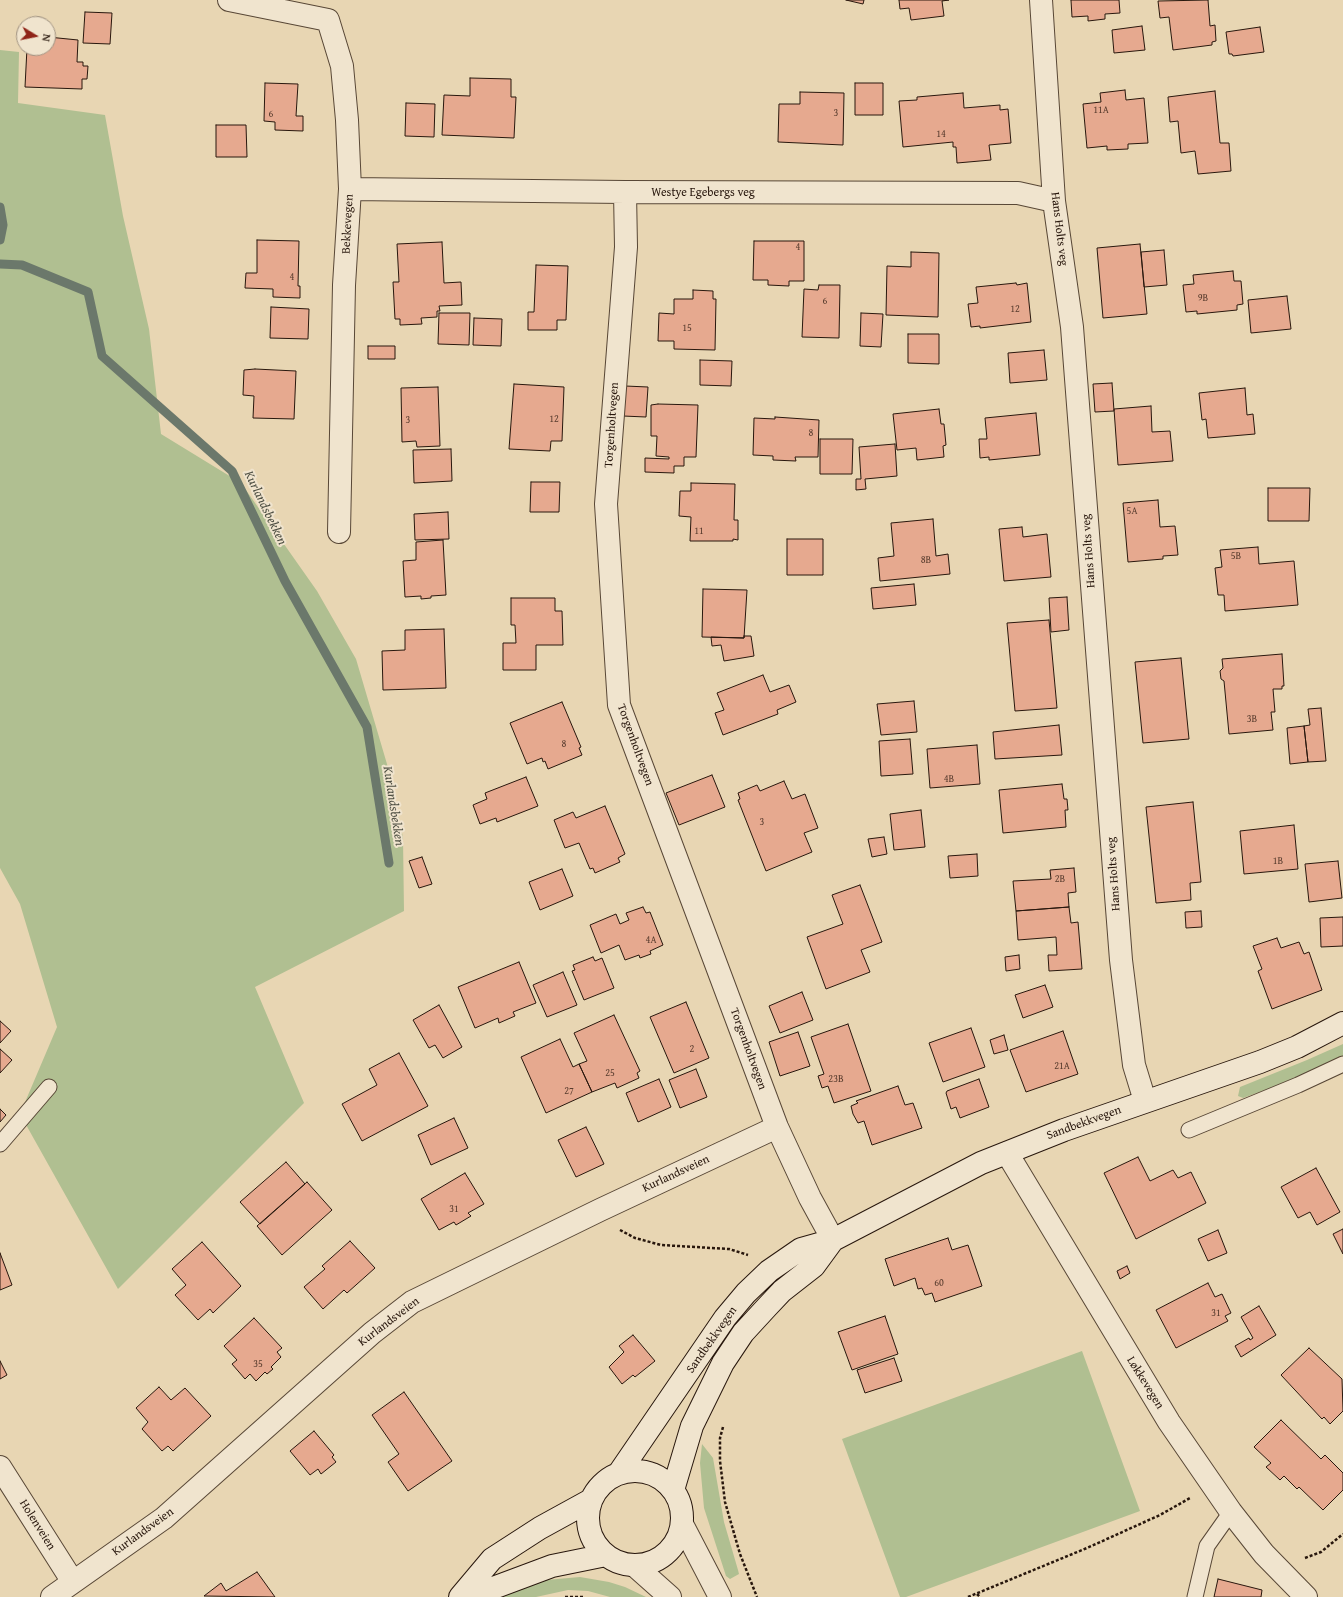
<!DOCTYPE html>
<html>
<head>
<meta charset="utf-8">
<style>
	body { margin:0 }
	#map { position:relative; width:1343px; height:1597px; overflow:hidden; background:#e8d6b3; font-family:"Gentium Book Plus",serif }
	canvas { display:block }
	.north { position:absolute; left:16px; top:16px; width:40px; height:40px; box-sizing:border-box; background:#f0e4ce; border:1px solid #a09281; border-radius:50%; rotate:100deg; font-size:11px; font-weight:700; line-height:16px; text-align:center; color:#28170d }
	.north::after { content:''; display:block; margin:auto; width:14px; height:18px; background:#8f2418; clip-path:polygon(50% 0,100% 100%,50% 72%,0 100%) }
</style>
</head>
<body>
<div id="map">
<canvas width="1343" height="1597"></canvas>
<div class="north">N</div>
</div>
<script>
const c = document.querySelector('canvas').getContext('2d');
c.lineJoin = 'round';
function fill(path, color) {
  c.fillStyle = color;
  c.fill(path, 'evenodd');
}
function toPath(rows) {
  const path = new Path2D();
  for (const r of rows) {
    if (r.length === 3) {
      path.moveTo(r[0] + r[2], r[1]);
      path.arc(r[0], r[1], r[2], 0, 2 * Math.PI);
      continue;
    }
    path.moveTo(r[0], r[1]);
    for (let i = 2; i < r.length; i += 2) path.lineTo(r[i], r[i + 1]);
  }
  return path;
}
function stroke(path, color, width, dash) {
  c.strokeStyle = color;
  c.lineWidth = width;
  c.lineCap = dash ? 'butt' : 'round';
  c.setLineDash(dash || []);
  c.stroke(path);
}
function label(font, color, halo, rows, align = 'center') {
  c.font = font + ' "Gentium Book Plus",serif';
  c.lineWidth = 4;
  c.setLineDash([]);
  c.textBaseline = 'middle';
  c.strokeStyle = halo;
  c.fillStyle = color;
  for (const [text, x, y, turn = 0] of rows) {
    c.save();
    c.translate(x, y);
    c.rotate((+turn || 0) * Math.PI / 180);
    c.textAlign = isNaN(turn) ? turn : align;
    if (halo) c.strokeText(text, 0, 0);
    c.fillText(text, 0, 0);
    c.restore();
  }
}
fill(toPath([
	[0,50,19,52,18,103,105,115,123,216,149,329,161,434,241,483,317,591,356,659,392,781,403,838,404,911,255,987,304,1103,118,1289,20,1114,57,1027,20,904,0,868],
	[1343,1044,1343,1057,1268,1089,1243,1098,1238,1096,1240,1087,1307,1060],
	[1082,1351,1140,1511,906,1597,900,1597,842,1439],
	[702,1444,713,1458,724,1522,738,1570,739,1574,730,1579,726,1576,704,1508,700,1463],
	[580,1577,609,1582,625,1587,646,1597,610,1597,588,1591,568,1590,536,1597,502,1597,518,1589,546,1580]
]), '#b0bf91');
stroke(toPath([
	[0,207,3,225,0,240],
	[0,264,22,265,88,292,102,356,232,471,285,581,367,727,389,863]
]), '#6b786b', 9);
const building = toPath([
	[846,0,864,0,863,4,846,0],
	[899,0,949,0,942,1,944,16,911,20,909,8,900,9,899,0],
	[1071,0,1119,0,1120,13,1105,14,1105,19,1088,21,1088,16,1072,17,1071,0],
	[1208,0,1210,26,1215,25,1216,41,1212,42,1212,45,1173,50,1169,17,1160,18,1158,1,1208,0],
	[85,12,112,13,110,44,83,43,85,12],
	[1142,26,1145,50,1114,53,1112,30,1142,26],
	[1260,27,1264,52,1233,56,1232,54,1229,54,1226,32,1260,27],
	[48,37,78,40,77,62,83,62,83,66,88,66,87,79,82,79,82,89,25,87,27,48,48,48,48,37],
	[470,78,511,79,511,97,516,97,514,138,442,135,444,95,470,96,470,78],
	[265,83,298,84,296,116,303,116,303,131,275,130,275,122,264,121,265,83],
	[855,83,883,83,883,115,855,115,855,83],
	[1125,90,1126,100,1144,98,1148,143,1128,144,1128,149,1107,150,1107,146,1087,148,1083,104,1101,102,1100,93,1125,90],
	[1215,91,1220,143,1229,143,1231,171,1198,174,1195,151,1181,153,1178,121,1170,122,1168,97,1215,91],
	[800,92,844,93,843,145,778,142,779,104,800,104,800,92],
	[963,93,964,108,1000,105,1000,110,1008,109,1011,143,989,145,991,160,957,163,956,147,953,147,953,142,903,147,899,101,917,100,917,97,963,93],
	[406,103,435,104,434,137,405,136,406,103],
	[216,125,246,125,247,157,216,157,216,125],
	[257,240,299,241,298,286,300,286,300,298,273,297,273,289,245,288,246,273,257,273,257,240],
	[754,241,804,241,804,281,789,281,789,286,768,285,768,280,753,280,754,241],
	[442,242,444,283,461,282,462,305,439,306,440,311,437,311,437,317,421,318,422,324,400,325,400,319,395,319,393,282,399,282,397,244,442,242],
	[1140,244,1147,314,1103,318,1097,248,1140,244],
	[1164,250,1167,285,1144,287,1141,252,1164,250],
	[911,252,939,253,938,317,886,315,887,266,911,267,911,252],
	[536,265,568,266,566,320,557,320,557,330,528,330,528,312,534,312,536,265],
	[1233,271,1234,281,1241,281,1243,304,1237,305,1237,310,1197,314,1197,311,1186,312,1183,285,1194,284,1193,275,1233,271],
	[1016,283,1017,285,1027,283,1031,322,980,328,980,326,971,327,968,304,978,303,976,287,1016,283],
	[819,285,840,285,839,338,802,337,804,289,818,290,819,285],
	[693,290,713,291,713,299,716,299,715,350,674,349,674,341,658,341,659,313,674,314,674,299,693,299,693,290],
	[1287,296,1291,329,1251,333,1248,300,1287,296],
	[271,307,309,309,308,339,270,338,271,307],
	[439,313,470,313,469,345,438,344,439,313],
	[861,313,883,314,881,347,860,346,861,313],
	[474,318,502,319,501,346,473,345,474,318],
	[908,334,939,334,939,364,908,363,908,334],
	[368,346,395,346,395,359,368,359,368,346],
	[1044,350,1047,380,1010,383,1008,353,1044,350],
	[700,360,732,361,731,386,700,385,700,360],
	[255,369,296,371,294,419,253,418,254,396,243,395,244,370,255,369],
	[1112,383,1114,411,1095,412,1093,384,1112,383],
	[514,384,564,387,562,441,551,441,550,451,509,449,514,384],
	[625,386,648,387,646,417,623,416,625,386],
	[438,387,440,446,417,447,416,441,402,442,401,388,438,387],
	[1245,388,1247,415,1253,414,1255,434,1208,438,1206,419,1202,420,1199,393,1245,388],
	[658,404,698,405,696,457,684,457,684,466,674,466,674,473,645,472,645,458,669,459,669,457,656,456,657,436,651,436,651,405,658,404],
	[1151,406,1152,432,1170,431,1173,461,1118,465,1114,409,1151,406],
	[939,409,941,424,944,424,946,445,943,446,944,457,917,460,916,448,897,450,893,414,939,409],
	[1036,413,1040,455,989,460,989,457,980,458,979,439,987,439,985,418,1036,413],
	[775,417,819,420,818,457,795,457,796,461,773,460,773,456,753,455,754,418,775,419,775,417],
	[820,439,853,439,852,474,820,474,820,439],
	[895,444,897,476,865,479,866,489,856,490,856,479,861,479,859,447,895,444],
	[451,449,452,481,414,483,413,450,451,449],
	[531,482,560,482,559,512,530,512,531,482],
	[691,483,735,484,734,520,738,520,738,540,733,539,733,541,690,541,691,517,679,516,680,491,691,491,691,483],
	[1268,488,1310,488,1309,521,1268,521,1268,488],
	[1158,500,1160,527,1175,526,1178,555,1163,556,1163,559,1128,562,1123,503,1158,500],
	[448,512,449,539,415,540,414,514,448,512],
	[933,519,936,556,948,554,950,574,880,581,878,558,894,556,891,523,933,519],
	[1022,527,1023,537,1047,534,1051,577,1004,581,999,529,1022,527],
	[787,539,823,539,823,575,787,575,787,539],
	[443,540,446,595,431,596,431,598,421,599,421,596,405,597,403,561,416,560,416,542,443,540],
	[1258,547,1259,564,1294,561,1298,605,1225,611,1224,595,1218,595,1215,568,1222,567,1220,550,1258,547],
	[914,584,916,605,873,609,871,588,914,584],
	[703,589,747,590,744,638,702,637,703,589],
	[1067,597,1069,630,1051,632,1049,598,1067,597],
	[511,598,555,598,555,611,562,611,563,645,536,645,536,670,503,670,503,643,516,643,515,625,511,625,511,598],
	[1049,620,1057,708,1015,711,1007,623,1049,620],
	[444,629,446,688,383,690,382,651,405,650,405,630,444,629],
	[744,636,751,636,754,656,724,661,721,645,712,646,711,637,744,638,744,636],
	[1282,654,1284,686,1282,686,1282,689,1273,689,1275,712,1271,712,1273,730,1229,734,1224,681,1221,679,1220,671,1223,668,1222,659,1282,654],
	[1181,658,1189,739,1143,743,1135,662,1181,658],
	[763,675,770,692,789,685,796,702,777,710,778,714,723,735,715,713,724,710,717,693,763,675],
	[914,701,917,732,881,735,877,704,914,701],
	[562,702,581,747,579,748,582,755,548,769,545,761,543,762,542,758,527,764,510,723,562,702],
	[1321,708,1326,761,1308,762,1304,726,1310,725,1308,709,1321,708],
	[1059,725,1062,755,995,759,993,732,1059,725],
	[1304,726,1308,762,1290,764,1287,728,1304,726],
	[910,739,913,774,881,776,879,741,910,739],
	[977,745,980,784,930,788,927,749,977,745],
	[712,775,725,807,679,825,666,793,712,775],
	[526,777,538,806,497,822,496,818,480,824,473,805,487,799,485,793,526,777],
	[784,781,792,799,805,794,818,828,804,833,812,852,766,871,738,800,740,799,738,793,757,785,760,791,784,781],
	[1062,784,1064,799,1067,799,1068,810,1065,810,1066,827,1003,833,999,790,1062,784],
	[1193,802,1201,882,1190,883,1191,900,1156,903,1146,807,1193,802],
	[605,806,625,854,618,858,620,862,595,873,593,868,590,869,579,843,565,848,554,820,573,812,576,818,605,806],
	[921,810,925,847,894,850,890,814,921,810],
	[1294,825,1298,869,1244,874,1240,831,1294,825],
	[884,837,887,854,872,857,868,839,884,837],
	[977,854,978,876,950,878,948,856,977,854],
	[422,857,432,884,419,888,409,861,422,857],
	[1338,861,1342,898,1309,902,1305,864,1338,861],
	[1074,868,1076,892,1068,893,1069,907,1016,911,1013,881,1051,879,1050,870,1074,868],
	[562,869,573,896,540,910,529,882,562,869],
	[860,885,882,942,861,950,870,972,826,989,807,937,843,924,832,895,860,885],
	[643,907,646,913,650,912,663,945,650,951,651,954,640,958,639,955,625,960,619,945,601,953,590,925,616,914,620,924,629,920,626,913,643,907],
	[1069,907,1071,923,1078,922,1082,969,1049,971,1048,955,1057,955,1056,937,1018,940,1016,911,1069,907],
	[1201,911,1202,927,1186,928,1185,912,1201,911],
	[1343,917,1343,946,1321,947,1320,918,1343,917],
	[1277,938,1281,948,1299,942,1304,954,1309,952,1322,990,1272,1009,1258,971,1262,969,1253,946,1277,938],
	[1019,955,1020,969,1006,971,1005,957,1019,955],
	[593,957,595,961,602,958,614,988,584,1000,572,971,575,970,573,965,593,957],
	[519,962,536,1003,513,1012,515,1016,499,1023,498,1018,475,1028,458,987,519,962],
	[563,972,577,1005,547,1017,533,985,563,972],
	[1045,985,1053,1007,1023,1018,1015,995,1045,985],
	[802,992,813,1020,780,1033,769,1006,802,992],
	[686,1002,709,1058,674,1073,650,1017,686,1002],
	[439,1005,462,1047,443,1058,435,1045,429,1048,413,1020,439,1005],
	[614,1015,640,1071,637,1073,639,1078,617,1088,615,1083,592,1092,579,1064,587,1061,574,1033,614,1015],
	[0,1021,11,1031,0,1043,0,1021],
	[848,1024,871,1091,834,1103,828,1086,822,1088,818,1076,824,1074,811,1037,848,1024],
	[971,1028,985,1067,943,1082,929,1043,971,1028],
	[1063,1031,1078,1074,1026,1092,1010,1050,1063,1031],
	[798,1032,810,1066,780,1076,769,1042,798,1032],
	[1004,1035,1008,1050,994,1054,990,1040,1004,1035],
	[560,1039,573,1067,579,1064,592,1092,546,1113,521,1057,560,1039],
	[0,1049,12,1060,0,1073,0,1049],
	[399,1053,428,1106,362,1141,342,1104,377,1085,369,1069,399,1053],
	[696,1069,707,1097,680,1108,669,1080,696,1069],
	[659,1079,671,1107,638,1122,626,1093,659,1079],
	[979,1079,989,1107,960,1118,956,1107,951,1109,946,1093,947,1091,979,1079],
	[898,1086,905,1105,913,1103,922,1128,872,1145,864,1121,858,1123,853,1114,851,1106,858,1103,856,1101,898,1086],
	[0,1109,6,1115,0,1122,0,1109],
	[454,1118,468,1148,431,1165,418,1135,454,1118],
	[586,1127,604,1164,576,1177,558,1140,586,1127],
	[1138,1157,1150,1181,1173,1170,1178,1178,1191,1172,1206,1203,1136,1239,1104,1173,1138,1157],
	[286,1162,305,1184,260,1224,240,1202,286,1162],
	[1316,1168,1340,1212,1317,1225,1310,1212,1298,1218,1281,1187,1316,1168],
	[465,1173,484,1204,468,1213,471,1216,456,1225,454,1222,439,1230,421,1199,465,1173],
	[307,1182,332,1210,282,1255,257,1226,307,1182],
	[1343,1229,1343,1254,1333,1234,1343,1229],
	[1218,1230,1227,1253,1208,1261,1198,1239,1218,1230],
	[948,1238,952,1250,968,1245,982,1286,935,1302,932,1293,925,1295,922,1288,918,1289,915,1278,894,1286,885,1259,948,1238],
	[350,1241,375,1268,347,1293,344,1290,323,1309,304,1287,325,1269,322,1266,350,1241],
	[202,1242,241,1286,213,1313,210,1309,198,1320,175,1295,186,1285,172,1269,202,1242],
	[0,1253,12,1285,0,1290,0,1253],
	[1127,1266,1130,1273,1120,1279,1117,1271,1127,1266],
	[1208,1283,1215,1297,1222,1294,1231,1313,1225,1316,1228,1321,1176,1348,1156,1310,1208,1283],
	[1259,1306,1276,1335,1241,1357,1235,1346,1249,1338,1250,1340,1253,1338,1241,1317,1259,1306],
	[885,1316,898,1354,852,1370,838,1332,885,1316],
	[254,1318,282,1348,277,1352,281,1357,271,1367,273,1369,267,1374,265,1372,256,1381,250,1374,245,1379,232,1364,237,1360,224,1346,254,1318],
	[633,1335,655,1361,635,1377,633,1375,622,1384,609,1367,624,1352,619,1346,633,1335],
	[1309,1348,1342,1379,1343,1411,1330,1424,1324,1417,1322,1419,1281,1375,1309,1348],
	[894,1358,902,1381,865,1393,857,1370,894,1358],
	[0,1361,7,1375,0,1379,0,1361],
	[159,1387,171,1400,185,1388,211,1416,173,1451,168,1446,162,1451,142,1429,148,1422,136,1408,159,1387],
	[404,1392,452,1461,408,1491,388,1462,399,1454,372,1415,404,1392],
	[1281,1420,1321,1459,1325,1455,1343,1473,1343,1490,1323,1510,1299,1487,1297,1489,1284,1476,1280,1480,1266,1467,1271,1463,1254,1447,1281,1420],
	[314,1431,334,1455,332,1457,336,1462,321,1474,318,1469,310,1475,290,1451,314,1431],
	[257,1572,275,1597,204,1596,221,1583,226,1591,257,1572],
	[1218,1579,1262,1590,1261,1597,1214,1597,1218,1579]
]);
fill(building, '#e6a98f');
stroke(building, '#28170d', 1);
const service = toPath([
	[1189,1130,1298,1085,1343,1064],
	[0,1144,49,1087],
	[1195,1597,1207,1546,1231,1512]
]);
const minor = toPath([
	[229,0,328,20,342,66,347,120,350,189,344,285,339,532],
	[1041,0,1054,201,1072,327,1121,960,1134,1065,1145,1101],
	[350,189,625,192,1018,193,1054,201],
	[625,192,626,247,606,504,619,705,777,1127,810,1198,833,1240],
	[1007,1153,1169,1422,1231,1512,1264,1554,1306,1597],
	[0,1467,73,1582],
	[52,1597,164,1518,372,1333,412,1302,600,1210,777,1127]
]);
const tertiary = toPath([
	[682,1524,720,1597],
	[634,1565,670,1597]
]);
const secondary = toPath([
	[635,1518,47],
	[619,1473,725,1318,746,1293,769,1271,801,1249,833,1240,981,1163,1064,1130,1260,1062,1297,1047,1343,1023],
	[673,1490,692,1426,723,1363,743,1333,766,1308,782,1291,814,1266,833,1240],
	[460,1597,492,1559,540,1528,591,1500],
	[469,1597,552,1566,606,1555]
]);
stroke(service, '#584736', 17);
stroke(minor, '#584736', 24);
stroke(tertiary, '#584736', 24);
stroke(secondary, '#28170d', 24);
stroke(toPath([
	[620,1230,635,1238,661,1245,729,1249,748,1255],
	[723,1427,720,1438,720,1461,725,1502,740,1554,757,1597],
	[1305,1558,1321,1552,1343,1534],
	[977,1594,980,1597],
	[565,1597,583,1597],
	[968,1597,1087,1548,1160,1515,1190,1498]
]), '#28170d', 2.5, [3, 2]);
stroke(service, '#f0e4ce', 15);
stroke(minor, '#f0e4ce', 22);
stroke(tertiary, '#f0e4ce', 22);
stroke(secondary, '#f0e4ce', 22);
label('10px', '#583c2e', null, [
	["11A",1101,110],
	["3",836,113],
	["6",271,114],
	["14",941,134],
	["4",798,247],
	["4",292,277],
	["9B",1203,298],
	["6",825,301],
	["12",1015,309],
	["15",687,328],
	["12",554,419],
	["3",408,420],
	["8",811,433],
	["5A",1132,511],
	["11",699,531],
	["5B",1236,556],
	["8B",926,560],
	["3B",1252,719],
	["8",564,744],
	["4B",949,779],
	["3",762,822],
	["1B",1278,861],
	["2B",1060,879],
	["4A",651,940],
	["2",692,1049],
	["21A",1062,1066],
	["25",610,1073],
	["23B",836,1079],
	["27",569,1091],
	["31",454,1209],
	["60",939,1283],
	["31",1216,1313],
	["35",258,1364]
]);
label('12px', '#28170d', '#f0e4ce', [
	["Westye Egebergs veg",703,193],
	["Bekkevegen",348,224,-87],
	["Hans Holts veg",1059,229,83],
	["Torgenholtvegen",612,425,-86],
	["Hans Holts veg",1089,551,-94],
	["Torgenholtvegen",635,745,70],
	["Hans Holts veg",1114,874,-94],
	["Torgenholtvegen",748,1049,70],
	["Sandbekkvegen",1084,1123,-20],
	["Kurlandsveien",676,1174,-25],
	["Kurlandsveien",389,1322,-37],
	["Sandbekkvegen",712,1340,-55],
	["Løkkevegen",1145,1383,58],
	["Holenveien",37,1525,58],
	["Kurlandsveien",143,1532,-36]
]);
label('italic 13px', '#4f5044', '#f0e4ce', [
	["Kurlandsbekken",265,508,64],
	["Kurlandsbekken",393,806,81]
]);
</script>
</body>
</html>
